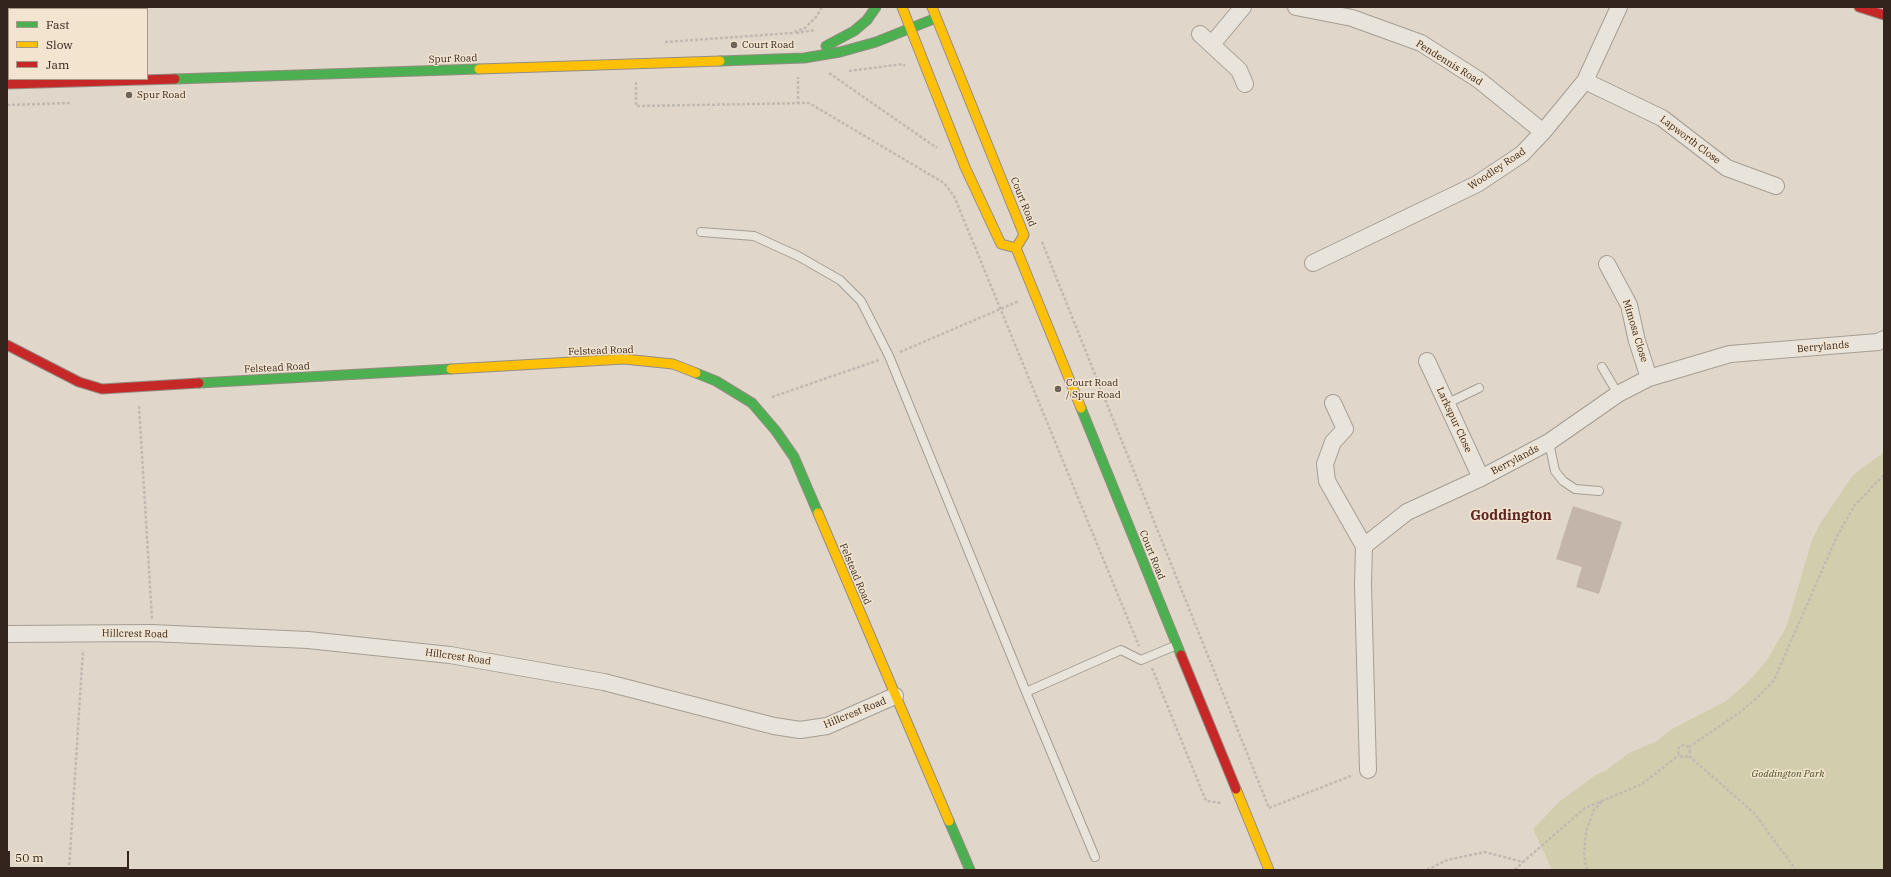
<!DOCTYPE html>
<html>
<head>
<meta charset="utf-8">
<style>
	body { margin:0 }
	#map { position:relative; width:1891px; height:877px; overflow:hidden; background:#e0d7ca; font-family:"IBM Plex Serif",serif }
	canvas { display:block }
	.frame { position:absolute; inset:0; border:8px solid #33251d; pointer-events:none }
	.legend { position:absolute; left:8px; top:8px; width:140px; height:72px; box-sizing:border-box; background:#f2e4cf; border:1px solid #a69888; margin:0; padding:5px 7px; list-style:none; font-size:12px; color:#33251d }
	.legend li { display:flex; align-items:center; gap:8px; height:20px }
	.legend b { width:20px; border:1px solid #a69888 }
	.scale { position:absolute; left:8px; top:851px; width:121px; height:18px; box-sizing:border-box; border:2px solid #33251d; border-top:0; padding-left:5px; font-size:12px; line-height:14px; white-space:nowrap; color:#33251d; -webkit-text-stroke:3px #f2e4cf; paint-order:stroke }
</style>
</head>
<body>
<div id="map">
<canvas width="1891" height="877"></canvas>
<div class="frame"></div>
<ul class="legend">
<li><b style="height:5px;background:#4caf50"></b>Fast</li>
<li><b style="height:5px;background:#ffc107"></b>Slow</li>
<li><b style="height:5px;background:#c62828"></b>Jam</li>
</ul>
<div class="scale">50 m</div>
</div>
<script>
const c = document.querySelector('canvas').getContext('2d');
c.lineJoin = 'round';
function fill(path, color) {
  c.fillStyle = color;
  c.fill(path, 'evenodd');
}
function toPath(rows) {
  const path = new Path2D();
  for (const r of rows) {
    if (r.length === 3) {
      path.moveTo(r[0] + r[2], r[1]);
      path.arc(r[0], r[1], r[2], 0, 2 * Math.PI);
      continue;
    }
    path.moveTo(r[0], r[1]);
    for (let i = 2; i < r.length; i += 2) path.lineTo(r[i], r[i + 1]);
  }
  return path;
}
function stroke(path, color, width, dash) {
  c.strokeStyle = color;
  c.lineWidth = width;
  c.lineCap = dash ? 'butt' : 'round';
  c.setLineDash(dash || []);
  c.stroke(path);
}
function label(font, color, halo, rows, align = 'center') {
  c.font = font + ' "IBM Plex Serif",serif';
  c.lineWidth = 3;
  c.setLineDash([]);
  c.textBaseline = 'middle';
  c.strokeStyle = halo;
  c.fillStyle = color;
  for (const [text, x, y, turn = 0] of rows) {
    c.save();
    c.translate(x, y);
    c.rotate((+turn || 0) * Math.PI / 180);
    c.textAlign = isNaN(turn) ? turn : align;
    if (halo) c.strokeText(text, 0, 0);
    c.fillText(text, 0, 0);
    c.restore();
  }
}
fill(toPath([
	[1884,452,1884,870,1552,870,1533,829,1560,801,1597,774,1605,771,1629,753,1655,742,1672,729,1726,701,1749,681,1767,660,1787,625,1811,543,1819,525,1853,475]
]), '#d2cead');
fill(toPath([
	[1573,506,1622,522,1599,594,1576,587,1582,567,1556,559]
]), '#c4b5ab');
const lane = toPath([
	[701,232,754,236,798,256,840,280,861,301,889,356,1026,692,1121,650,1141,660,1177,645],
	[1602,367,1618,394],
	[1446,404,1479,388],
	[1549,442,1555,471,1563,481,1575,489,1599,491],
	[1026,692,1095,857]
]);
const street = toPath([
	[1296,7,1352,18,1421,43,1479,80,1543,132],
	[1200,34,1239,70,1245,84],
	[1212,44,1243,7],
	[1585,81,1662,118,1727,168,1776,186],
	[1313,263,1477,184,1522,154,1543,132,1585,81,1619,7],
	[1607,264,1629,305,1637,341,1649,378],
	[1427,361,1481,478],
	[1333,403,1345,429,1333,442,1325,464,1327,481,1364,546],
	[7,634,151,633,308,640,450,655,604,682,774,726,800,730,827,726,895,696],
	[1368,770,1363,585,1364,546,1407,512,1481,478,1549,442,1618,394,1649,378,1730,354,1878,342,1884,339]
]);
const fast = toPath([
	[826,46,854,31,867,20,876,7],
	[720,61,804,58,840,52,876,42,936,18],
	[175,79,479,69],
	[696,373,716,381,752,403,776,431,794,457,818,513],
	[199,383,451,369],
	[1081,408,1181,655],
	[949,821,970,870]
]);
const slow = toPath([
	[902,7,965,167,1001,244,1016,248],
	[932,7,1024,235,1016,248],
	[479,69,720,61],
	[1016,248,1081,408],
	[451,369,624,359,673,364,696,373],
	[818,513,949,821],
	[1236,789,1269,870]
]);
const jam = toPath([
	[1859,7,1884,15],
	[7,84,175,79],
	[7,345,79,382,102,389,199,383],
	[1181,655,1236,789]
]);
stroke(lane, '#a59d93', 10);
stroke(street, '#a59d93', 18);
stroke(fast, '#958c84', 11);
stroke(slow, '#958c84', 11);
stroke(jam, '#958c84', 11);
stroke(toPath([
	[796,33,815,30],
	[665,42,792,33,805,28,816,17,822,7],
	[849,71,903,64,905,66],
	[829,73,937,148],
	[636,82,636,106,809,103,944,183,954,196,1139,646],
	[798,104,798,77],
	[7,105,72,103],
	[1042,242,1269,808],
	[900,352,1019,301],
	[772,397,879,360],
	[139,406,152,619],
	[1152,668,1206,801,1221,803],
	[1684,751,6],
	[1689,747,1740,712,1758,697,1774,680,1838,534,1855,505,1884,475],
	[1689,756,1754,813,1796,870],
	[1269,808,1353,775],
	[69,870,83,650],
	[1427,870,1447,860,1485,852,1523,862,1585,808,1642,784,1679,755],
	[1515,870,1523,862],
	[1587,870,1584,856,1586,831,1594,810,1602,801]
]), '#c1bab2', 2.5, [3, 2]);
stroke(lane, '#e9e4db', 8);
stroke(street, '#e9e4db', 16);
stroke(fast, '#4caf50', 9);
stroke(slow, '#ffc107', 9);
stroke(jam, '#c62828', 9);
for (const [x, y, r, color] of [
	[734,45,4,"#70635a"],
	[129,95,4,"#70635a"],
	[1058,389,4,"#70635a"]
]) {
  const dot = new Path2D();
  dot.arc(x, y, r, 0, 2 * Math.PI);
  c.fillStyle = color;
  c.fill(dot);
  stroke(dot, '#f2e4cf', 1.5);
}
label('10px', '#33251d', '#f2e4cf', [
	["Court Road",742,45],
	["Spur Road",137,95],
	["Court Road",1066,383],
	["/ Spur Road",1066,395]
], 'left');
label('10px', '#33251d', '#f2e4cf', [
	["Spur Road",453,59,-2],
	["Pendennis Road",1449,63,32],
	["Lapworth Close",1690,140,37],
	["Woodley Road",1497,169,-34],
	["Court Road",1023,202,68],
	["Mimosa Close",1635,331,73],
	["Berrylands",1823,347,-5],
	["Felstead Road",601,351,-2],
	["Felstead Road",277,368,-3],
	["Larkspur Close",1454,420,65],
	["Berrylands",1515,460,-28],
	["Court Road",1152,555,68],
	["Felstead Road",855,574,67],
	["Hillcrest Road",135,634,1],
	["Hillcrest Road",458,657,8],
	["Hillcrest Road",855,713,-22]
]);
label('italic 10px', '#484e25', '#f2e4cf', [
	["Goddington Park",1788,774]
]);
label('bold 14px', '#5d251f', '#f2e4cf', [
	["Goddington",1511,516]
]);
</script>
</body>
</html>
